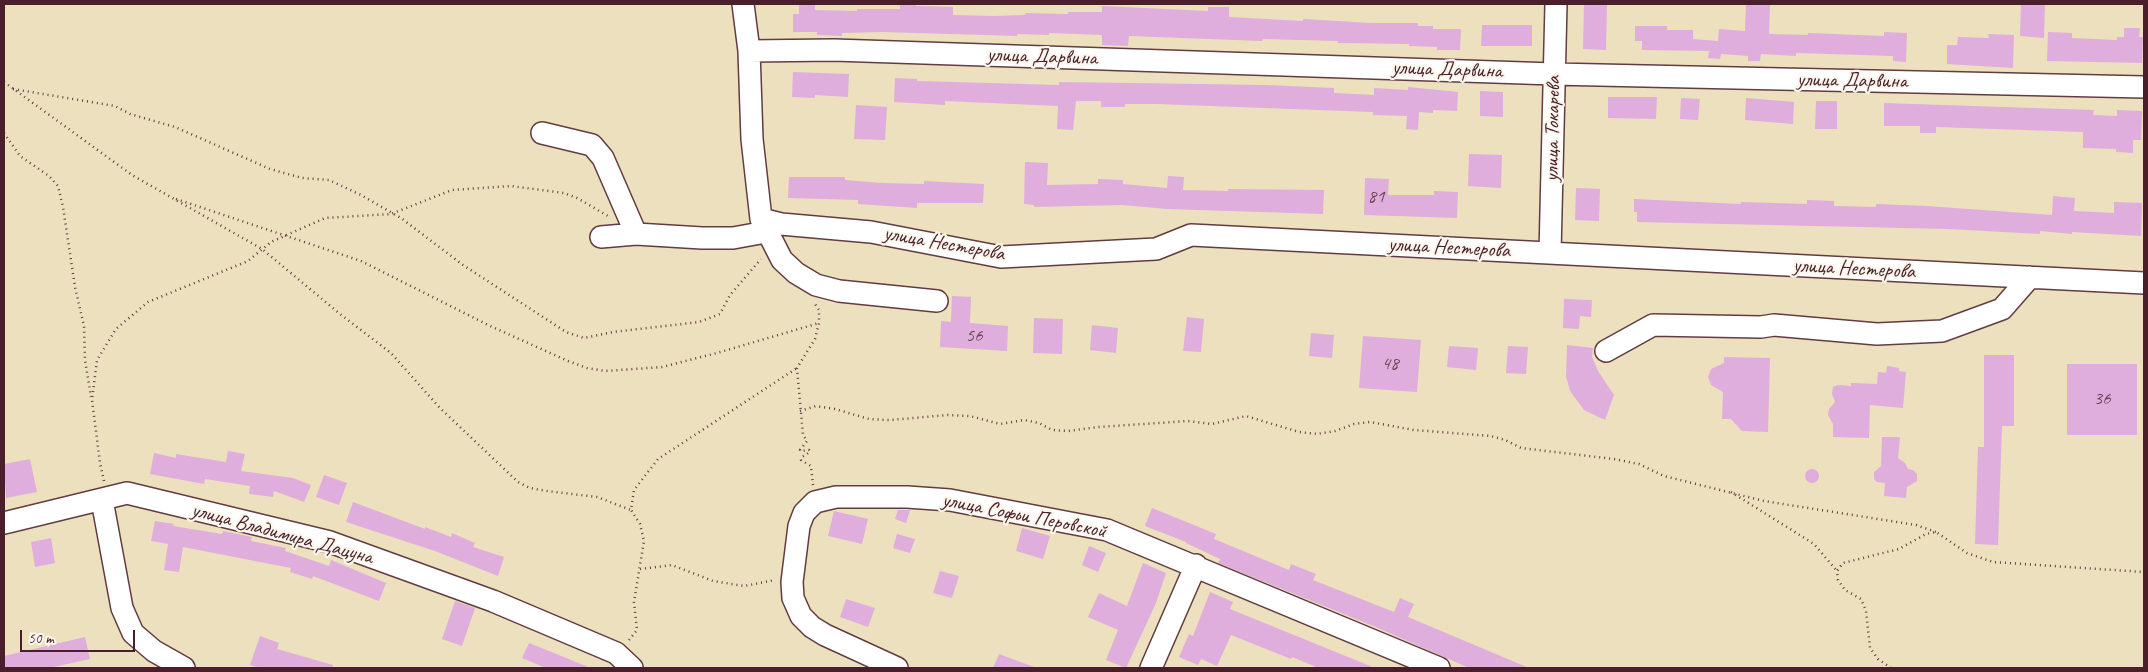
<!DOCTYPE html>
<html>
<head>
<meta charset="utf-8">
<style>
	body { margin:0 }
	#map { position:relative; width:2148px; height:672px; overflow:hidden; background:#ece0be; font-family:Caveat,sans-serif }
	canvas { display:block }
	.frame { position:absolute; inset:0; border:5px solid #4a1f2b; pointer-events:none }
	.scale { position:absolute; left:20px; top:630px; width:115px; height:22px; box-sizing:border-box; border:2px solid #4a1f2b; border-top:0; padding-left:6px; font-size:15px; line-height:18px; white-space:nowrap; color:#4a1f2b; -webkit-text-stroke:4px #fbf7ec; paint-order:stroke }
</style>
</head>
<body>
<div id="map">
<canvas width="2148" height="672"></canvas>
<div class="frame"></div>
<div class="scale">50 m</div>
</div>
<script>
const c = document.querySelector('canvas').getContext('2d');
c.lineJoin = 'round';
function fill(path, color) {
  c.fillStyle = color;
  c.fill(path, 'evenodd');
}
function toPath(rows) {
  const path = new Path2D();
  for (const r of rows) {
    if (r.length === 3) {
      path.moveTo(r[0] + r[2], r[1]);
      path.arc(r[0], r[1], r[2], 0, 2 * Math.PI);
      continue;
    }
    path.moveTo(r[0], r[1]);
    for (let i = 2; i < r.length; i += 2) path.lineTo(r[i], r[i + 1]);
  }
  return path;
}
function stroke(path, color, width, dash) {
  c.strokeStyle = color;
  c.lineWidth = width;
  c.lineCap = dash ? 'butt' : 'round';
  c.setLineDash(dash || []);
  c.stroke(path);
}
function label(font, color, halo, rows, align = 'center') {
  c.font = font + ' Caveat,sans-serif';
  c.lineWidth = 4.5;
  c.setLineDash([]);
  c.textBaseline = 'middle';
  c.strokeStyle = halo;
  c.fillStyle = color;
  for (const [text, x, y, turn = 0] of rows) {
    c.save();
    c.translate(x, y);
    c.rotate((+turn || 0) * Math.PI / 180);
    c.textAlign = isNaN(turn) ? turn : align;
    if (halo) c.strokeText(text, 0, 0);
    c.fillText(text, 0, 0);
    c.restore();
  }
}
fill(toPath([
	[799,4,815,4,815,10,857,11,857,9,900,9,900,4,916,4,916,6,953,7,953,15,994,16,1025,15,1026,13,1068,14,1068,12,1102,12,1102,6,1208,11,1208,7,1229,7,1229,17,1303,21,1303,19,1371,23,1418,23,1418,26,1433,26,1433,29,1461,29,1460,50,1437,50,1437,47,1409,46,1409,44,1338,43,1338,41,1263,39,1262,41,1129,36,1128,46,1102,45,1102,35,1049,33,1049,35,1017,34,1017,36,883,32,842,33,842,36,817,35,817,32,793,32,793,14,799,14],
	[1584,4,1607,4,1606,50,1583,49],
	[1746,4,1770,4,1769,34,1808,35,1808,33,1884,36,1884,32,1907,33,1906,62,1893,61,1893,56,1796,53,1796,56,1761,54,1760,61,1748,61,1748,56,1721,54,1720,59,1708,58,1709,51,1642,50,1642,41,1635,41,1635,26,1667,26,1667,30,1693,30,1693,39,1718,41,1719,29,1745,31],
	[2021,4,2045,4,2044,38,2020,36],
	[1482,25,1532,25,1532,46,1481,46],
	[2124,28,2140,28,2139,37,2143,37,2142,63,2047,61,2048,32,2072,33,2072,38,2117,40,2117,37,2124,37],
	[1988,34,2014,35,2013,68,1947,64,1947,45,1957,45,1958,37,1989,38],
	[793,72,849,74,848,97,815,95,815,98,792,97],
	[895,78,917,79,917,81,1059,85,1059,82,1267,85,1334,88,1334,93,1374,95,1374,88,1408,90,1408,87,1458,92,1457,111,1433,110,1433,113,1419,112,1418,130,1406,129,1407,116,1373,115,1373,112,1156,104,1125,104,1125,107,1101,107,1101,101,1076,101,1073,130,1057,129,1058,106,945,101,945,105,894,102],
	[1480,91,1503,92,1503,117,1480,116],
	[1608,97,1657,97,1656,119,1608,118],
	[1681,98,1700,99,1698,120,1680,119],
	[1746,98,1794,102,1793,124,1745,120],
	[1816,101,1837,101,1837,129,1815,129],
	[1884,103,2094,110,2093,115,2117,116,2117,110,2142,111,2141,140,2133,140,2133,153,2116,152,2116,149,2083,148,2083,132,1936,127,1936,133,1920,133,1920,126,1884,126],
	[856,105,887,107,885,140,854,139],
	[1469,154,1502,155,1501,188,1468,186],
	[1025,162,1048,163,1047,185,1098,184,1098,179,1123,180,1123,184,1167,188,1168,176,1184,177,1183,190,1228,191,1228,189,1324,190,1323,214,1167,209,1122,205,1034,207,1034,205,1024,204],
	[789,177,845,177,845,180,882,183,924,184,924,181,984,184,983,203,917,203,917,208,858,204,858,200,788,198],
	[1365,178,1389,179,1388,195,1434,195,1434,191,1458,192,1457,218,1364,215],
	[1576,188,1600,189,1599,221,1575,220],
	[2053,196,2075,198,2074,211,2114,213,2114,202,2142,203,2141,236,2072,232,2072,234,2040,231,2040,234,1948,229,1637,222,1637,212,1634,212,1634,199,1741,204,1741,202,1807,204,1807,200,1834,201,1834,206,1876,207,1876,204,1927,206,2052,215],
	[952,296,971,297,970,323,1008,326,1007,351,940,347,941,321,951,322],
	[1564,299,1592,300,1591,317,1580,316,1579,329,1563,328],
	[1187,317,1204,319,1201,352,1183,351],
	[1034,318,1063,319,1062,354,1033,353],
	[1092,325,1118,328,1116,353,1090,350],
	[1311,333,1334,335,1332,358,1309,356],
	[1363,336,1421,340,1417,392,1359,388],
	[1567,345,1593,348,1592,357,1598,371,1614,395,1605,420,1584,410,1570,391,1566,376],
	[1449,346,1478,348,1476,370,1447,367],
	[1508,346,1528,347,1526,374,1506,373],
	[1984,355,2014,355,2014,426,2002,426,1998,545,1975,544,1978,447,1984,447],
	[1724,357,1770,358,1768,432,1742,431,1731,419,1722,419,1723,392,1711,385,1708,377,1711,369,1724,363],
	[2067,364,2137,364,2137,435,2067,435],
	[1887,366,1899,368,1899,371,1906,372,1903,408,1870,405,1869,438,1833,437,1833,424,1828,415,1829,409,1835,402,1832,394,1833,387,1838,385,1851,386,1851,383,1877,384,1878,372,1886,373],
	[1882,437,1900,437,1898,458,1905,463,1908,469,1913,470,1917,474,1917,481,1907,487,1906,498,1884,496,1885,483,1877,482,1874,479,1874,472,1881,466],
	[228,451,245,454,241,471,293,478,311,485,304,502,274,491,273,497,249,494,250,486,205,479,204,484,150,474,154,453,176,458,176,454,226,462],
	[30,459,37,492,6,498,4,464],
	[1812,476,7],
	[324,475,347,483,339,505,316,497],
	[353,502,425,529,425,527,451,537,452,533,475,543,473,547,504,557,498,576,435,551,346,522],
	[1152,508,1216,534,1214,539,1289,570,1291,564,1316,574,1313,580,1394,612,1400,598,1414,604,1408,617,1529,668,1469,668,1378,628,1218,563,1220,559,1186,543,1186,542,1145,526],
	[898,510,910,510,906,523,895,519],
	[834,511,868,519,862,544,828,536],
	[155,521,174,524,173,526,222,534,223,531,252,537,251,541,286,548,285,551,329,566,331,560,386,583,379,601,313,576,312,579,290,572,291,568,183,547,179,572,164,570,168,544,151,541],
	[1022,528,1050,536,1043,559,1016,551],
	[897,534,915,539,910,553,893,548],
	[51,538,55,563,35,567,31,542],
	[1089,546,1106,553,1098,572,1082,565],
	[1143,563,1166,573,1156,603,1126,668,1106,660,1118,630,1088,617,1099,593,1127,606],
	[940,571,959,576,952,598,933,593],
	[1210,592,1233,602,1230,609,1375,668,1319,668,1292,657,1291,659,1231,635,1217,666,1201,659,1198,665,1179,657,1189,634,1193,636],
	[846,599,875,608,868,627,840,617],
	[455,601,475,608,462,646,442,639],
	[260,636,279,643,277,649,333,665,332,668,260,668,250,665],
	[85,637,90,659,49,668,4,668,4,656],
	[529,643,591,668,546,668,522,658],
	[999,654,1034,667,1034,668,993,668]
]), '#dfaedc');
const minor = toPath([
	[743,4,749,51,752,139,761,219,782,260,796,273,816,285,839,291,937,301],
	[749,51,834,50,1554,74,2144,87],
	[542,133,592,145,603,158,636,234],
	[761,219,781,224,871,232,1001,257,1156,249,1191,235,2144,283],
	[601,237,636,234,702,238,733,238,766,232],
	[1550,253,1556,4],
	[1606,351,1653,325,1761,327,1774,325,1877,334,1942,331,2002,309,2030,277],
	[102,500,122,608,133,633,154,651,184,668],
	[4,523,127,493,330,542,493,601,616,653,632,668],
	[897,668,825,635,812,627,801,616,793,598,792,582,799,526,804,513,815,502,836,497,907,497,950,500,1107,530,1439,668],
	[1151,668,1196,565]
]);
stroke(minor, '#623c41', 24);
stroke(toPath([
	[4,82,132,175,262,249,340,314,391,353,439,407,518,482,530,488,547,491,597,497,631,510],
	[13,89,115,106,130,114,175,127,270,169,302,178,329,180,361,195,401,218,463,265,566,332,584,338,613,332,699,322,720,314,730,295,761,259],
	[4,133,20,156,49,176,58,186,63,207,75,287,84,326,85,360,91,397],
	[176,199,361,261,488,325,568,361,587,368,605,371,662,367,717,353,819,323],
	[800,411,816,406,835,409,869,419,890,420,948,415,970,416,1000,424,1024,420,1039,423,1052,430,1068,431,1098,427,1188,421,1212,424,1246,416,1299,432,1317,434,1335,431,1354,424,1370,422,1414,430,1491,436,1505,440,1521,448,1614,459,1639,464,1664,476,1764,501,1916,525,1936,532],
	[104,481,100,463,92,400,97,360,116,329,148,302,248,261,271,242,325,218,391,214,452,190,511,186,564,193,577,198,608,216],
	[813,485,811,466,801,460,802,457,810,452,809,450,801,451,800,450,807,441,803,435,797,368,815,339,819,323,819,310,815,304],
	[1731,492,1814,544,1837,571],
	[640,569,672,565,713,581,744,586,775,580],
	[629,640,637,630,634,602,644,541,640,524,631,510,634,490,658,459,797,368],
	[1891,668,1878,659,1870,648,1866,611,1861,599,1845,590,1838,580,1837,571,1843,563,1899,549,1926,534,1936,532,1967,553,1993,562,2144,572]
]), '#623c41', 2.5, [1, 4]);
stroke(minor, '#fff', 21);
label('19px', '#6f4357', null, [
	["81",1376,197],
	["56",974,336],
	["48",1390,364],
	["36",2102,399]
]);
label('21px', '#4a1f2b', '#fbf7ec', [
	["улица Дарвина",1042,57,2],
	["улица Дарвина",1447,70,2],
	["улица Дарвина",1852,81,1],
	["улица Токарева",1553,129,-89],
	["улица Нестерова",944,244,10],
	["улица Нестерова",1449,248,3],
	["улица Нестерова",1854,269,3],
	["улица Софьи Перовской",1024,516,11],
	["улица Владимира Дацуна",282,534,15]
]);
</script>
</body>
</html>
